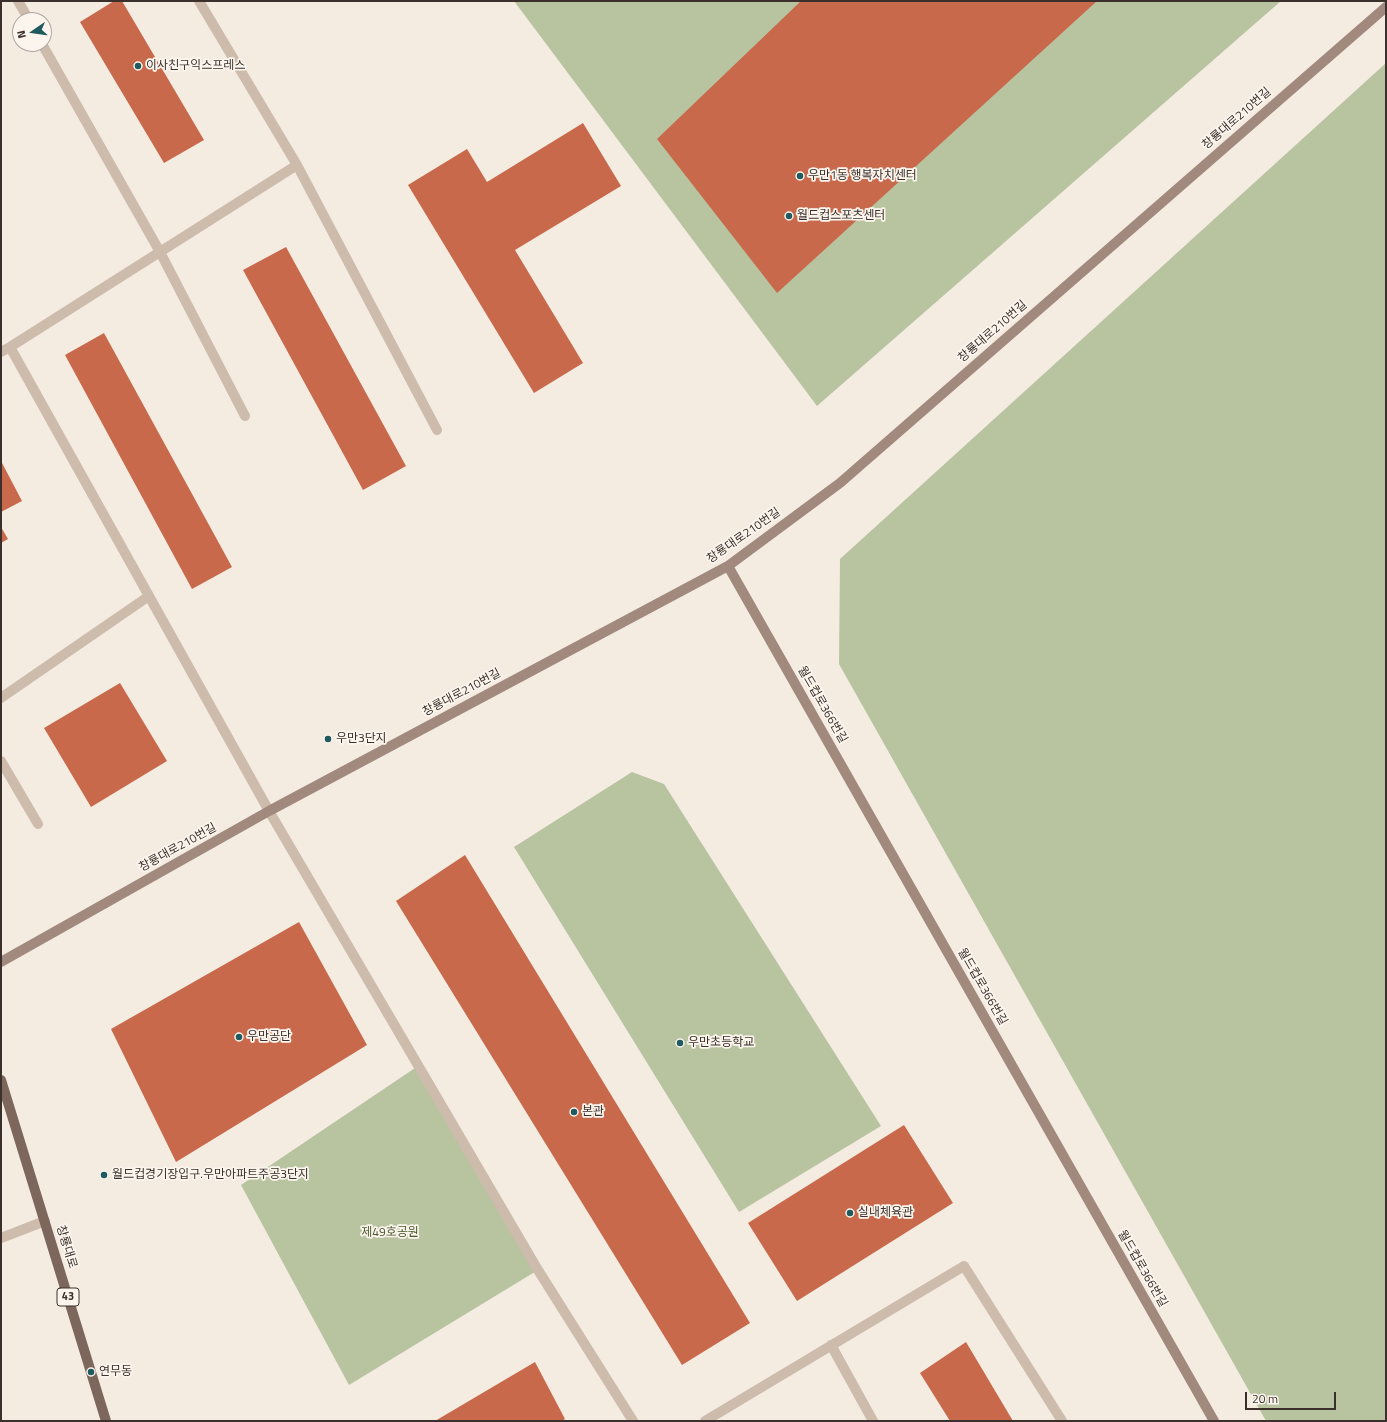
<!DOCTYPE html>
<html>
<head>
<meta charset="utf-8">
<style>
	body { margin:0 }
	#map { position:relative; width:1387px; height:1422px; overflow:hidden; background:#f4ebe1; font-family:"Titillium Web",sans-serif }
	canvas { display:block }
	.frame { position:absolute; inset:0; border:2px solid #3b302b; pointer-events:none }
	.north { position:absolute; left:12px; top:12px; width:40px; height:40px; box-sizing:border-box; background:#fbf5ee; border:1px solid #aea6a0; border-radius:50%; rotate:257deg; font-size:11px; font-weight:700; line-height:16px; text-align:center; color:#3b302b }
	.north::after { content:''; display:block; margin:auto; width:14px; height:18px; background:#1f5a5e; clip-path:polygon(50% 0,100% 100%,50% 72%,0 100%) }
	.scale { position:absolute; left:1245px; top:1392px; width:91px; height:18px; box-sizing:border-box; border:2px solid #3b302b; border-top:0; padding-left:5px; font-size:12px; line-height:14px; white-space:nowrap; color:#3b302b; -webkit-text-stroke:3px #fbf5ee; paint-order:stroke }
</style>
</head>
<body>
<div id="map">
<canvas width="1387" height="1422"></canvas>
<div class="frame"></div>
<div class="north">N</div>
<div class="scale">20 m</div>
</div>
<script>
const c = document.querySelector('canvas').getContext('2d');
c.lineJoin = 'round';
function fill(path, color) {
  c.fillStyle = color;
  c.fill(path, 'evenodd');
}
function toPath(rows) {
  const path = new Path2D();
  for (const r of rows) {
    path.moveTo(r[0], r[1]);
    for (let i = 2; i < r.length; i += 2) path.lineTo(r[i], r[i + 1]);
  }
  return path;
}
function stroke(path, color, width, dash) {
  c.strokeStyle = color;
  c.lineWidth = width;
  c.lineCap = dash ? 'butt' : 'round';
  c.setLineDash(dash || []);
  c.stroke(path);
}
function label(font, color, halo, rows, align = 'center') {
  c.font = font + ' "Titillium Web","Noto Sans KR",sans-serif';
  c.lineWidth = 3.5;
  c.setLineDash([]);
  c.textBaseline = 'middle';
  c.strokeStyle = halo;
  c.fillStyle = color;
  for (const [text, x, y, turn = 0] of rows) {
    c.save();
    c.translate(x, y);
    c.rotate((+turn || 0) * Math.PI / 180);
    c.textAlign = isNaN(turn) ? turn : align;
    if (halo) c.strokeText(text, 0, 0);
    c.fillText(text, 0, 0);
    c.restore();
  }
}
fill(toPath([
	[514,1,1281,1,817,406],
	[1386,63,1386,1421,1266,1421,839,664,840,559],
	[632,772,664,784,881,1126,739,1212,514,847],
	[418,1066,538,1270,349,1385,241,1185]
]), '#b8c4a0');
fill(toPath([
	[114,1,122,1,204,140,164,163,80,22],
	[801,1,1097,1,777,293,657,139],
	[583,123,621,186,515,250,583,363,534,393,408,185,467,149,487,182],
	[286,247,406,466,363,490,243,270],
	[104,333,232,567,192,589,65,355],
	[1,461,22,501,1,512],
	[1,527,8,539,1,543],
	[120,683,167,761,91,807,44,728],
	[465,855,750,1323,682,1365,396,901],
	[299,922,367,1045,176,1162,111,1029],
	[904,1125,953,1203,797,1301,748,1223],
	[966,1342,1013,1421,950,1421,920,1373],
	[535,1362,565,1419,562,1421,435,1421]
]), '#c8694b');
stroke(toPath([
	[1,1238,45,1221]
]), '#cdbbac', 10);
stroke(toPath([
	[18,1,29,20],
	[199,1,297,165,437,430],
	[42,44,160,252,245,416],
	[10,347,297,165],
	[1,352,10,347,269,811,538,1270,633,1421],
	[1,698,149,596],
	[1,761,38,824],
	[831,1345,873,1421],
	[705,1421,964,1266,1062,1421]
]), '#cdbbac', 10);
stroke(toPath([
	[728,566,1214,1421],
	[1,962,269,811,728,566,840,483,1386,7]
]), '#a18a7d', 10);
stroke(toPath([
	[1,1080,106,1421]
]), '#7d675c', 10);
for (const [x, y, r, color] of [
	[138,66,4,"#1f5a5e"],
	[800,176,4,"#1f5a5e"],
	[789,216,4,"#1f5a5e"],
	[328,739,4,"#1f5a5e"],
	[239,1037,4,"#1f5a5e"],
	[680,1043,4,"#1f5a5e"],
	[574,1112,4,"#1f5a5e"],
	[104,1175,4,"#1f5a5e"],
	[850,1213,4,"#1f5a5e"],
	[91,1372,4,"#1f5a5e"]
]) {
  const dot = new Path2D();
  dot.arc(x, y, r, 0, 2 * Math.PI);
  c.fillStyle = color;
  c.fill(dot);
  stroke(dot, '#fbf5ee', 1.5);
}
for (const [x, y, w] of [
	[68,1297,22]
]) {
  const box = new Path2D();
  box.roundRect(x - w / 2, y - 9, w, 18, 3);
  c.fillStyle = '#fbf5ee';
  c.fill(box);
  stroke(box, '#3b302b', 1);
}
label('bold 11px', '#3b302b', null, [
	["43",68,1297]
]);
label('12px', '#3b302b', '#fbf5ee', [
	["이사친구익스프레스",146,66],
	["우만1동 행복자치센터",808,176],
	["월드컵스포츠센터",797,216],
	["우만3단지",336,739],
	["우만공단",247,1037],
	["우만초등학교",688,1043],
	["본관",582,1112],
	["월드컵경기장입구.우만아파트주공3단지",112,1175],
	["실내체육관",858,1213],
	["연무동",99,1372]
], 'left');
label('12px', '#3b302b', '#fbf5ee', [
	["창룡대로210번길",1237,119,-41],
	["창룡대로210번길",993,332,-41],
	["창룡대로210번길",744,536,-35],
	["창룡대로210번길",462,693,-28],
	["월드컵로366번길",822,705,60],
	["창룡대로210번길",178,848,-29],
	["월드컵로366번길",982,987,60],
	["창룡대로",66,1247,73],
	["월드컵로366번길",1142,1269,60]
]);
label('12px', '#4a5a2e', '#fbf5ee', [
	["제49호공원",390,1233]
]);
</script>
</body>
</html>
